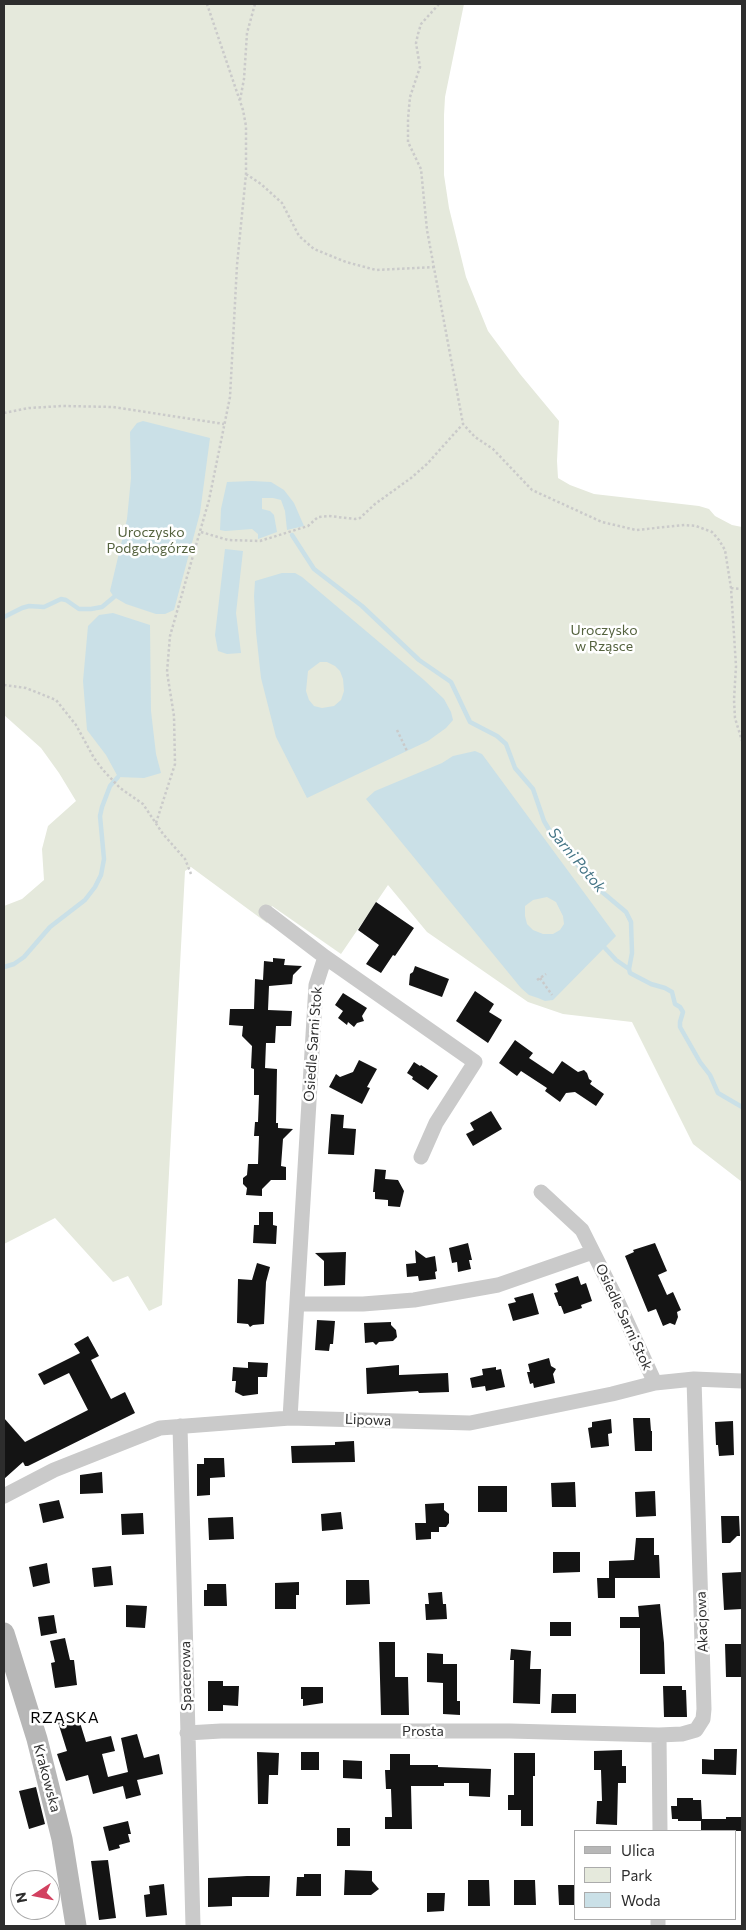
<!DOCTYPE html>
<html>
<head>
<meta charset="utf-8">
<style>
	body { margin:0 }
	#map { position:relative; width:746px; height:1930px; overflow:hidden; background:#fff; font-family:Commissioner,sans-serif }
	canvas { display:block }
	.frame { position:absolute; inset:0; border:5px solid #2d2d2d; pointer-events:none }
	.legend { position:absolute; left:574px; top:1830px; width:162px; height:90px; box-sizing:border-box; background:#fff; border:1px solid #ababab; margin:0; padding:6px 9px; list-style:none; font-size:15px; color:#2d2d2d }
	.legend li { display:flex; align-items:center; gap:10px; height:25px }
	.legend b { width:25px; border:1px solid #ababab }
	.north { position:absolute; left:10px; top:1870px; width:50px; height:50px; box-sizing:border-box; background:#fff; border:1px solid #ababab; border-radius:50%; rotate:259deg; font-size:14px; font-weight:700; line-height:20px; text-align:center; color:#2d2d2d }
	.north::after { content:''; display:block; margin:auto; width:18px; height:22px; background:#d24160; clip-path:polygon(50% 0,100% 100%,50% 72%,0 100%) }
</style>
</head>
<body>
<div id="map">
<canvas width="746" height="1930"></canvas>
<div class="frame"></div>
<ul class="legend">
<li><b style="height:6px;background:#b7b7b7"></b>Ulica</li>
<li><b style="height:14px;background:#e5e9dc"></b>Park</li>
<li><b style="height:14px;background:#cae0e7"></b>Woda</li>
</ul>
<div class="north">N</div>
</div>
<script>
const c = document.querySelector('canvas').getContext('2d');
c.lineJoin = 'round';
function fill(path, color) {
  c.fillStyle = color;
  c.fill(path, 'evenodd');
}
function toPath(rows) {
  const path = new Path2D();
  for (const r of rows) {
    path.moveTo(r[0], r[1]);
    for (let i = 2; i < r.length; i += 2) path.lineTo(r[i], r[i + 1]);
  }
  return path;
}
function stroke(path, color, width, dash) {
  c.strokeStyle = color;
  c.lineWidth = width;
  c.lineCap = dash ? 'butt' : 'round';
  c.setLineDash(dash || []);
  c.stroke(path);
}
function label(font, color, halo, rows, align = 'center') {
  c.font = font + ' Commissioner,sans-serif';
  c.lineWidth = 5;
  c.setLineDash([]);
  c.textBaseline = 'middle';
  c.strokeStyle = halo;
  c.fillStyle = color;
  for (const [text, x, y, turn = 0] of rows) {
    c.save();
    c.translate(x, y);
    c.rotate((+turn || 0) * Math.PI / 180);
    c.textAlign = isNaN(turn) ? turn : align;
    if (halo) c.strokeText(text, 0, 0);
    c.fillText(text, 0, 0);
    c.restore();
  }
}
fill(toPath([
	[4,4,464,4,445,97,444,115,444,175,449,208,466,277,488,331,520,374,559,421,557,461,558,478,570,485,594,494,699,506,709,509,715,516,732,525,742,527,742,1182,693,1144,632,1022,563,1014,528,1002,427,932,388,885,341,954,272,906,268,912,267,923,191,867,185,871,162,1305,149,1311,128,1276,113,1282,55,1218,4,1244,4,906,22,899,44,880,42,849,48,826,76,801,59,773,41,748,4,715]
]), '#e5e9dc');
fill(toPath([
	[143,421,210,438,200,513,174,610,165,614,156,614,126,604,114,597,110,591,127,519,131,478,130,432,137,423],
	[252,481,271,482,284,490,294,503,304,526,287,530,285,511,281,500,273,498,262,498,262,509,270,511,274,515,277,532,258,539,258,534,252,529,225,531,220,530,221,509,227,482],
	[225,549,243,551,236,613,241,653,227,654,218,651,215,635],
	[282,573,295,573,302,577,424,680,444,699,451,712,453,720,446,728,428,741,307,798,276,737,261,678,256,632,254,596,255,581],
	[320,662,327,662,335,666,340,671,343,679,344,691,341,700,334,706,322,708,314,706,309,700,306,691,308,671],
	[113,613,150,625,151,711,156,754,161,773,144,778,118,777,106,755,87,730,83,681,88,626,99,615],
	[475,751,482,754,616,936,553,1000,545,1001,538,998,529,995,521,988,366,799,375,791,442,763,453,756],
	[547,897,556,902,563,916,564,924,560,930,553,934,543,934,533,930,527,924,525,916,525,906,533,900]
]), '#cae0e7');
stroke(toPath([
	[292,535,314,569,362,606,419,660,451,682,470,722,497,736,506,744,515,768,533,789,544,821,551,833,595,886,626,912,631,922,632,953,629,969,630,973,651,984,665,988,672,992,675,1004,680,1007,683,1012,680,1022,680,1027,700,1062,710,1075,718,1093,742,1107],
	[4,617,22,608,29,606,44,607,61,599,66,600,79,609,91,609,102,607,114,597],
	[605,948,616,960,629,969],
	[4,967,14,964,24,957,50,927,85,900,95,887,101,875,104,859,100,816,102,807,110,786,118,777]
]), '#cae0e7', 4.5);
fill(toPath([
	[376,902,414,928,395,956,393,955,381,973,366,964,379,945,358,930],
	[273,958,285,959,284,965,302,966,293,975,292,984,269,986,268,1010,292,1011,291,1026,276,1026,275,1043,266,1043,265,1068,277,1069,276,1123,278,1123,278,1128,293,1129,283,1139,281,1166,286,1167,286,1180,271,1180,262,1189,262,1196,246,1195,247,1188,243,1184,243,1178,247,1175,248,1164,258,1164,259,1136,254,1136,255,1122,258,1122,259,1095,254,1095,254,1069,251,1068,252,1046,242,1036,243,1026,229,1025,230,1009,254,1009,255,979,263,980,264,961,273,962],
	[415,966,449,979,442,997,409,985,410,974,413,972],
	[475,991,494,1004,489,1012,502,1020,488,1043,456,1021],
	[343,993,367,1008,362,1016,364,1021,357,1023,354,1027,348,1022,347,1025,338,1018,343,1011,335,1005],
	[515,1040,533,1053,529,1058,553,1074,562,1061,578,1072,584,1070,587,1073,589,1079,592,1081,590,1084,604,1094,596,1106,575,1092,566,1093,560,1102,545,1091,547,1088,521,1071,517,1076,499,1063],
	[359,1060,377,1069,367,1087,370,1088,362,1104,329,1087,336,1074,340,1077,353,1072],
	[414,1062,420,1066,421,1065,438,1076,428,1090,412,1079,413,1077,407,1073],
	[491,1111,502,1129,473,1146,466,1134,474,1130,470,1123],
	[331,1114,344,1115,343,1128,356,1129,354,1155,328,1154],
	[375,1169,386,1170,385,1179,398,1180,404,1191,400,1207,388,1206,388,1200,375,1199,375,1192,373,1192],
	[259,1212,273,1212,273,1225,277,1226,276,1244,253,1243,254,1225,259,1225],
	[468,1243,472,1260,469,1260,471,1269,458,1272,457,1262,452,1263,449,1248],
	[655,1243,667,1271,658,1275,667,1295,673,1292,681,1310,677,1312,678,1317,675,1325,670,1323,663,1326,656,1309,648,1312,625,1256,634,1252,633,1250],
	[415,1250,426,1258,435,1256,437,1271,435,1272,436,1279,419,1281,418,1276,407,1277,406,1264,416,1263],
	[346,1252,345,1285,324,1286,324,1261,315,1253],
	[257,1263,270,1267,266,1282,264,1324,253,1325,250,1327,248,1324,237,1323,238,1279,252,1280],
	[578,1276,581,1285,586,1283,592,1301,581,1305,582,1308,564,1314,561,1306,559,1306,554,1293,558,1292,555,1284],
	[533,1293,539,1314,513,1321,508,1304,516,1302,514,1298],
	[317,1320,335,1321,333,1344,330,1344,329,1351,315,1350],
	[391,1322,391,1325,396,1330,397,1337,393,1341,379,1342,376,1345,373,1342,365,1343,364,1323],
	[88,1336,99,1356,91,1360,111,1399,125,1392,135,1413,28,1466,25,1466,23,1462,4,1479,4,1418,25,1442,88,1410,69,1373,44,1385,38,1374,80,1353,74,1344],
	[549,1358,551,1366,556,1369,553,1374,555,1383,534,1388,533,1383,530,1384,527,1372,530,1372,528,1364],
	[248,1362,268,1363,267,1377,258,1377,258,1394,243,1396,235,1392,236,1381,232,1381,233,1367,248,1368],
	[399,1365,399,1375,448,1373,449,1392,419,1393,418,1391,367,1394,366,1368],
	[496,1367,496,1370,501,1369,505,1387,486,1391,485,1386,472,1388,470,1378,483,1375,482,1369],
	[633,1418,650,1418,651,1431,652,1431,652,1451,635,1451],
	[611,1419,612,1433,608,1434,609,1446,591,1448,588,1428,592,1427,592,1422],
	[733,1421,734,1455,719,1456,718,1445,716,1445,715,1422],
	[354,1441,355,1462,292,1463,291,1446,335,1445,335,1442],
	[204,1458,224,1458,225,1477,210,1478,210,1495,197,1496,197,1464,204,1464],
	[102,1472,103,1493,80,1494,80,1475],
	[575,1482,576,1507,552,1507,551,1483],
	[478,1486,507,1486,507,1512,478,1512],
	[655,1491,656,1516,636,1517,635,1492],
	[59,1500,64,1518,43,1523,39,1504],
	[444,1503,444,1510,449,1514,449,1523,446,1527,439,1527,439,1532,431,1532,431,1539,416,1540,415,1523,426,1523,425,1504],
	[341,1512,343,1529,322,1531,321,1514],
	[143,1513,144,1534,122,1535,121,1514],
	[721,1516,739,1516,740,1536,737,1536,730,1543,722,1543],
	[233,1517,234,1539,209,1540,208,1518],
	[636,1538,654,1538,654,1555,659,1555,660,1578,615,1578,615,1598,598,1598,597,1578,609,1578,609,1561,634,1560],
	[553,1552,580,1552,580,1572,553,1573],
	[47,1563,50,1583,33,1587,29,1567],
	[111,1566,113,1585,94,1587,92,1568],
	[742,1572,742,1609,724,1610,722,1573],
	[346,1580,369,1580,370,1604,346,1605],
	[299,1582,299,1595,296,1595,296,1609,275,1609,275,1583],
	[207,1584,226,1584,227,1606,204,1606,204,1590,207,1590],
	[442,1592,443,1604,446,1604,447,1619,426,1620,425,1604,429,1604,428,1593],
	[660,1604,664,1643,665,1674,640,1674,640,1628,620,1628,620,1617,639,1617,638,1606],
	[126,1605,147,1606,145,1628,126,1627],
	[54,1615,57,1633,41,1636,38,1617],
	[550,1622,571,1622,571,1636,550,1636],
	[65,1638,70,1660,74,1660,77,1685,55,1688,51,1663,55,1662,50,1641],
	[379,1642,395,1642,395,1677,408,1677,409,1715,381,1715],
	[725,1644,742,1644,742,1677,726,1677],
	[511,1649,531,1651,530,1669,541,1669,540,1704,513,1703,514,1660,510,1660],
	[427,1653,443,1654,443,1664,457,1664,457,1701,460,1701,460,1715,443,1714,443,1683,427,1682],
	[208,1681,223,1681,223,1686,239,1686,238,1706,223,1705,223,1711,208,1711],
	[663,1686,682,1686,682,1690,686,1690,687,1717,664,1717],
	[301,1687,323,1687,323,1703,303,1706,303,1699,301,1699],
	[552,1694,576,1694,576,1713,551,1713],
	[77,1713,86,1742,111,1736,115,1751,102,1754,108,1777,128,1772,121,1738,137,1734,144,1758,159,1754,163,1774,137,1780,141,1795,126,1799,123,1786,93,1794,88,1775,66,1781,57,1754,67,1751,57,1719],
	[714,1749,737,1749,736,1775,702,1774,702,1759,714,1760],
	[622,1750,622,1766,626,1766,626,1783,618,1783,617,1825,596,1824,597,1801,602,1801,601,1770,594,1770,594,1751],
	[257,1752,279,1753,278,1775,269,1775,268,1804,258,1804],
	[301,1752,319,1752,319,1770,301,1770],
	[514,1753,535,1753,535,1776,533,1776,533,1826,521,1826,521,1810,508,1810,508,1795,514,1795],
	[390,1754,410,1754,410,1765,438,1765,438,1767,491,1769,490,1797,469,1796,469,1783,444,1783,444,1786,411,1786,412,1829,385,1829,385,1817,392,1817,391,1789,386,1789,385,1770,390,1770],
	[343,1760,362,1761,362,1779,343,1778],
	[36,1787,45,1824,29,1829,19,1791],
	[677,1798,693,1798,693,1800,701,1800,702,1819,726,1819,726,1817,742,1817,742,1831,701,1831,701,1821,678,1821,678,1819,672,1819,671,1806,677,1806],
	[128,1821,131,1834,128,1834,130,1842,119,1845,120,1848,109,1851,103,1827],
	[337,1828,350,1828,350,1846,337,1846],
	[108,1860,116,1918,99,1920,91,1861],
	[345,1870,372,1871,372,1881,379,1889,371,1895,344,1895],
	[304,1874,321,1874,321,1896,296,1896,297,1877,304,1877],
	[247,1876,270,1876,269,1897,232,1897,232,1906,208,1907,208,1878],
	[468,1880,489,1880,490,1906,468,1906],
	[514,1880,535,1880,536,1905,514,1905],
	[164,1884,167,1915,146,1917,144,1895,150,1894,149,1886],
	[558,1885,575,1885,575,1905,559,1905],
	[427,1893,445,1893,444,1911,427,1912]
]), '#141414');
stroke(toPath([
	[439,4,421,24,418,34,416,43,420,67,410,97,408,119,408,142,421,169,427,230,463,424,475,437,493,449,532,490,602,522,636,530,685,525,696,526,712,532,719,540,725,550,731,588,736,666,734,700,735,718,742,741],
	[240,100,244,79,247,33,255,4],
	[246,174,261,184,282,203,299,236,314,249,346,262,376,270,435,267],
	[4,413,29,408,63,406,113,407,224,424],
	[201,532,228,540,260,541,308,526,318,517,329,516,355,519,360,518,375,504,411,478,427,464,462,425],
	[731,588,742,589],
	[4,685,26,688,56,700,76,725,94,758,103,770,120,788,143,804,163,834,185,859,191,874],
	[397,730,407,751],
	[156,823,175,764,174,716,167,672,170,636,209,500,230,397,237,265,246,174,246,126,243,110,207,4],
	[540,978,552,995],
	[537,980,546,974]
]), '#cacaca', 2.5, [2.5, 2.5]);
stroke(toPath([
	[266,912,325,957],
	[541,1192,582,1230,616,1298,655,1383],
	[298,1304,363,1304,414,1300,498,1285,593,1252],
	[290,1418,316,985,325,957,475,1062,436,1123,421,1157],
	[180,1426,193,1926],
	[4,1496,54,1470,160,1428,290,1418,470,1423,612,1394,655,1383,694,1379,742,1381],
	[187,1733,221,1731,510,1731,659,1735],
	[660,1831,659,1735,682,1734,696,1730,703,1719,704,1709,694,1379],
	[658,1926,658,1919]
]), '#cacaca', 15);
stroke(toPath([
	[4,1633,37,1739,62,1839,76,1926]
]), '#b7b7b7', 21);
label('14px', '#55633f', '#fff', [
	["Uroczysko",151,532],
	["Podgołogórze",151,548],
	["Uroczysko",604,630],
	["w Rząsce",604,646]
]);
label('14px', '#2d2d2d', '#fff', [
	["Osiedle Sarni Stok",313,1044,-86],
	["Osiedle Sarni Stok",624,1317,65],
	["Lipowa",368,1420,2],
	["Akacjowa",702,1622,-92],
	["Spacerowa",186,1676,-91],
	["Prosta",423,1731],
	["Krakowska",47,1778,75]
]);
label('italic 15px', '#447586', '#fff', [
	["Sarni Potok",577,860,50]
]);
c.letterSpacing = '1px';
label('16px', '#000', '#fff', [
	["RZĄSKA",65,1718]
]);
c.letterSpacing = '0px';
</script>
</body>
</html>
